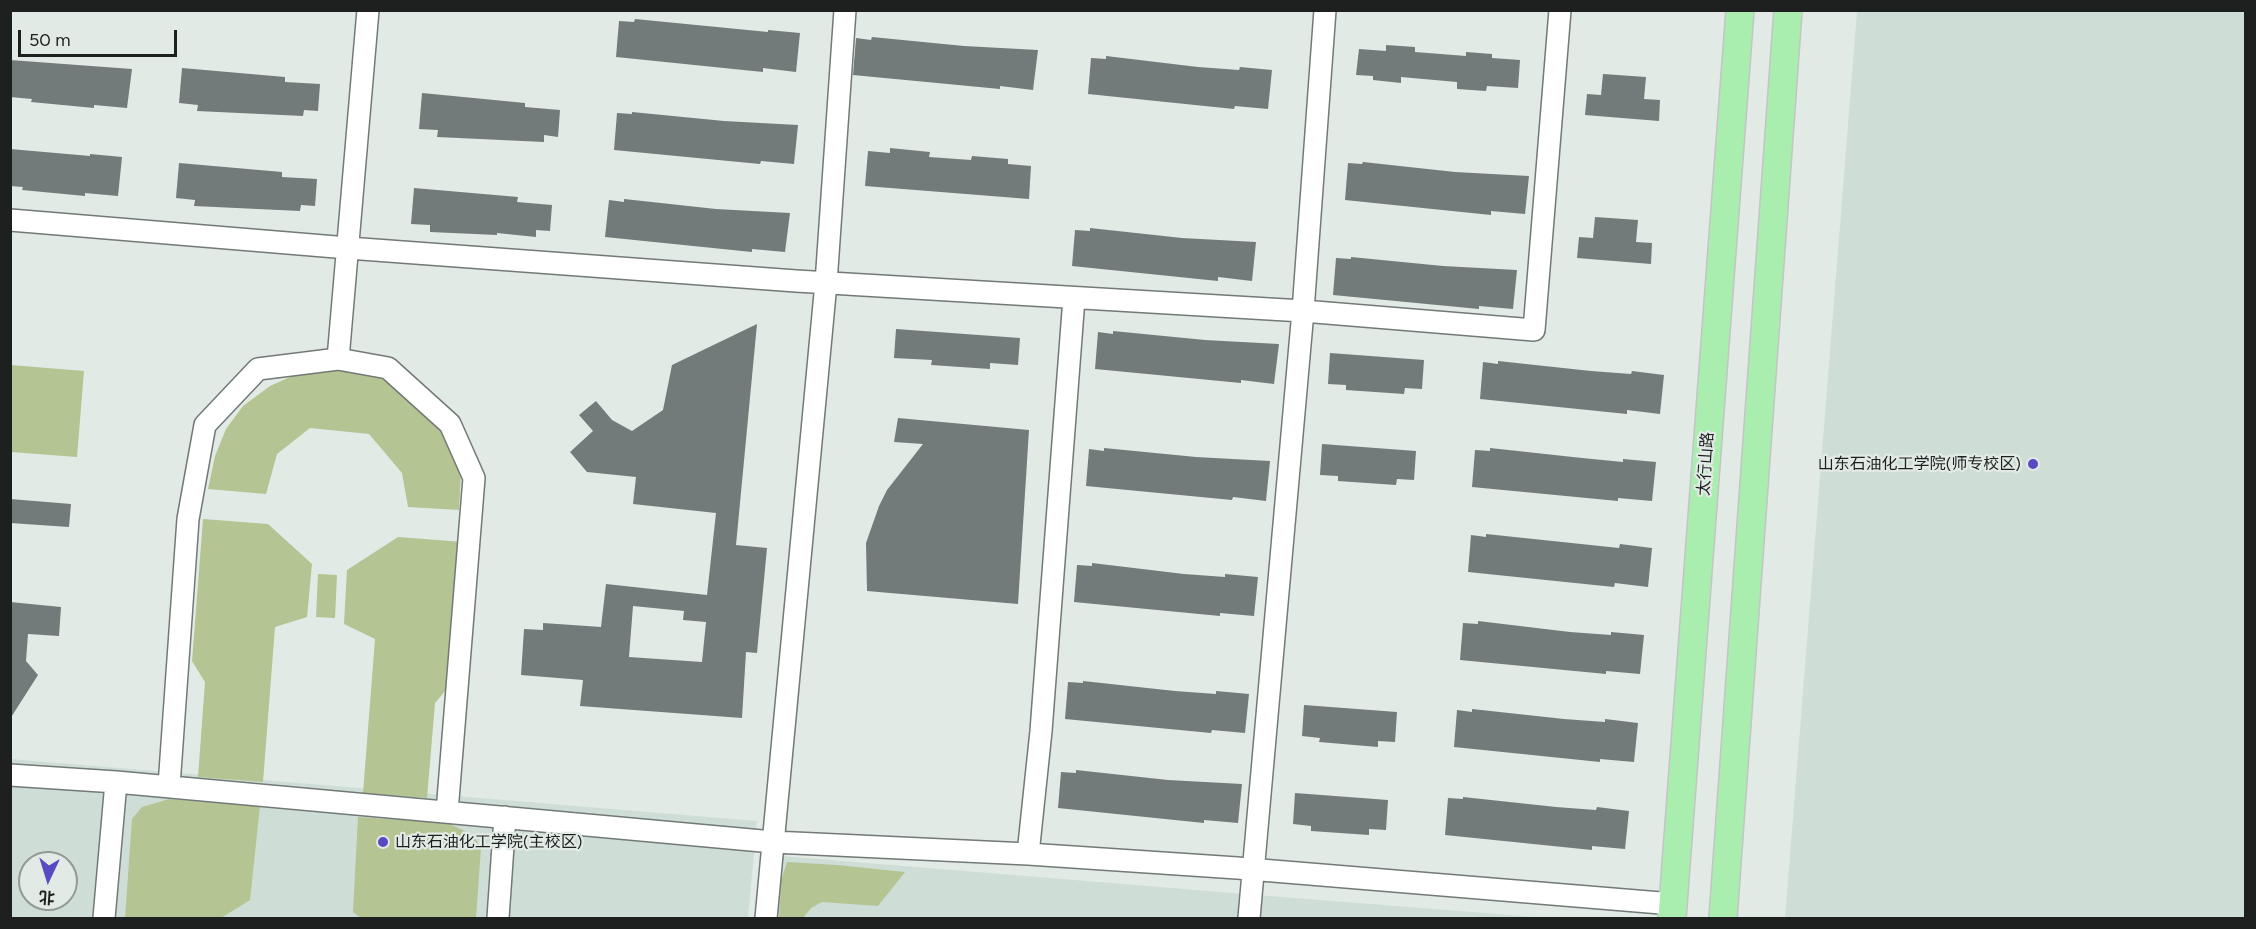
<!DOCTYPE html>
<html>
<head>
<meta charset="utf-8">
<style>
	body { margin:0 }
	#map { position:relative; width:2256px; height:929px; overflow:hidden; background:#e2eae6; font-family:Figtree,"Noto Sans SC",sans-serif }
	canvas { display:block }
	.frame { position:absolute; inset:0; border:12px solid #1d201f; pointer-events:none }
	.north { position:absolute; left:18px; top:851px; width:60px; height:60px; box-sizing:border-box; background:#e2eae6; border:2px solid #939996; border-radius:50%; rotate:184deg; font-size:16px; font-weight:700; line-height:24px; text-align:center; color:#1d201f }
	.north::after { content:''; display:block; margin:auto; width:21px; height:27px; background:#574ac2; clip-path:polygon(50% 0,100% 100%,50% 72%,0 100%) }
	.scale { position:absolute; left:18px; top:30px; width:159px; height:27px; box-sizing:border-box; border:3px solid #1d201f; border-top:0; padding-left:8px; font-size:18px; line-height:21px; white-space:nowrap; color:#1d201f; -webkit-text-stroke:4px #e2eae6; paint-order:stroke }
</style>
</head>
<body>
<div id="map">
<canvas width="2256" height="929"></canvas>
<div class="frame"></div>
<div class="north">北</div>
<div class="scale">50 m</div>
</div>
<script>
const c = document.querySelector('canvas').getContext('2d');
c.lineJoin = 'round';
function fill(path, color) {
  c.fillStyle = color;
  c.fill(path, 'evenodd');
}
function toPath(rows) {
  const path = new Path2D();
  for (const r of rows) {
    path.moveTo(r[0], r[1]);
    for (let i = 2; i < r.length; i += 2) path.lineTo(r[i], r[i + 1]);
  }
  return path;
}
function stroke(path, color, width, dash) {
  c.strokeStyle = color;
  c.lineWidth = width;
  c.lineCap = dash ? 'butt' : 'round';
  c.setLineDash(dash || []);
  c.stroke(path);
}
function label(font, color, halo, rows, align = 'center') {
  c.font = font + ' Figtree,"Noto Sans SC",sans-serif';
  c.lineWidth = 4.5;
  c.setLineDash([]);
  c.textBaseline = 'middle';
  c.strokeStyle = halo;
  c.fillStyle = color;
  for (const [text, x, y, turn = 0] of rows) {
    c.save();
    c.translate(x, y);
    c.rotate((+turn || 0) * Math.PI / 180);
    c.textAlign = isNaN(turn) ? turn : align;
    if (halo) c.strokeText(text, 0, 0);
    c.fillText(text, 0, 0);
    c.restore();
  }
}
fill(toPath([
	[1857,11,2245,11,2245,918,1785,918],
	[10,759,757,821,748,918,11,918],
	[30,863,66,863,66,899,30,899],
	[782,856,1282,897,1549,918,776,918]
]), '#ceded7');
fill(toPath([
	[11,365,84,371,77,457,11,452],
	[335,368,370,372,408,391,436,419,450,441,461,473,459,510,408,507,402,473,369,434,310,428,277,454,266,494,208,489,215,456,226,429,243,406,270,386,297,374],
	[203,519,268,524,312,564,307,617,275,627,263,782,198,777,205,682,192,661],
	[398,537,463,542,451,684,435,703,427,798,363,793,375,639,344,624,347,570],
	[318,574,337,575,335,618,316,617],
	[169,799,260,806,250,900,221,918,125,918,132,819,142,807],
	[358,817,448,823,473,835,481,848,476,918,361,918,353,912],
	[787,862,837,865,905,872,878,906,822,902,811,908,803,918,779,918,781,881]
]), '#b4c492');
fill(toPath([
	[635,19,768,32,768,30,800,33,796,72,763,68,763,72,616,57,619,21,634,22],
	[872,37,964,46,1038,50,1033,90,1000,86,1000,89,853,75,856,38,871,40],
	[1386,45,1415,47,1415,52,1466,56,1466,52,1492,54,1492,58,1520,60,1518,88,1487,86,1486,91,1457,89,1457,82,1401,77,1401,83,1373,80,1373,76,1356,75,1359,49,1386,51],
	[1106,56,1198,67,1239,70,1240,67,1272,70,1268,109,1235,106,1234,109,1088,94,1091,58,1106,59],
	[10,60,132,69,127,108,94,105,94,108,31,102,32,99,10,97],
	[182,68,285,77,285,82,320,84,318,111,304,110,303,116,197,111,198,105,179,103],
	[1603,74,1646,77,1644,99,1660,100,1659,121,1585,115,1587,94,1601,95],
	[422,93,525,103,525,107,560,110,558,137,544,135,544,142,437,137,438,130,419,129],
	[632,112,724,121,798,125,794,164,761,161,760,164,614,150,617,113,632,114],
	[890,148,930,152,929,157,971,160,972,156,1008,159,1008,164,1031,166,1029,199,865,186,868,151,890,153],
	[10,149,90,156,90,154,122,157,118,196,85,193,85,196,22,190,23,187,10,186],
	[1363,162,1455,172,1529,176,1525,214,1491,211,1491,215,1345,200,1348,163,1362,164],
	[179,163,282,172,282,177,317,179,315,206,301,205,300,211,194,206,195,200,176,198],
	[414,188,518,197,517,202,552,205,550,231,536,230,536,237,497,233,497,235,430,232,430,225,411,224],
	[624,199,716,209,790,213,785,252,752,249,752,252,605,237,609,200,624,202],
	[1595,217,1638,220,1636,242,1652,243,1651,264,1577,258,1579,237,1593,238],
	[1090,228,1182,238,1256,242,1252,281,1218,277,1218,281,1072,266,1075,230,1090,231],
	[1351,257,1443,266,1517,270,1513,309,1479,306,1479,309,1333,295,1336,258,1351,259],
	[757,324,736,545,767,548,757,653,746,652,742,718,580,706,583,680,521,675,524,629,543,630,543,623,601,627,606,584,707,595,716,513,633,504,636,477,587,472,570,452,593,431,579,415,596,401,612,420,632,431,663,410,672,365],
	[633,606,684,611,683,620,706,622,702,662,629,657],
	[896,329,1020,338,1018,365,990,363,990,369,931,365,932,360,894,358],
	[1113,331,1205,340,1279,344,1274,384,1241,380,1241,383,1095,369,1098,332,1113,334],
	[1330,353,1424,360,1422,389,1405,388,1404,394,1346,390,1346,385,1328,384],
	[1498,361,1591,371,1631,374,1632,371,1664,375,1660,414,1627,410,1627,414,1480,399,1483,362,1498,364],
	[898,418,1029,430,1018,604,867,591,866,543,879,506,887,490,923,444,894,442],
	[1322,444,1416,451,1414,480,1397,479,1396,485,1338,481,1338,476,1320,475],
	[1104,448,1196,457,1270,461,1266,501,1233,497,1232,500,1086,486,1089,449,1104,451],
	[1490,448,1582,458,1623,462,1623,459,1656,462,1652,501,1618,498,1618,501,1472,487,1475,450,1490,451],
	[10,499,71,504,69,527,10,523],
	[1486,534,1619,548,1620,544,1652,548,1648,587,1615,583,1614,587,1468,572,1471,535,1486,537],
	[1092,563,1184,574,1225,577,1225,574,1258,577,1254,616,1220,613,1220,616,1074,602,1077,565,1092,566],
	[10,602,61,607,59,636,28,634,26,661,38,675,10,719],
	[1478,621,1570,632,1611,635,1611,632,1644,635,1640,674,1606,671,1606,674,1460,660,1463,623,1478,624],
	[1083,681,1175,691,1216,694,1216,691,1249,694,1245,733,1212,730,1211,733,1065,719,1068,682,1083,683],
	[1304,705,1397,712,1395,742,1378,741,1378,747,1319,742,1320,738,1302,736],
	[1472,709,1564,719,1605,722,1605,719,1638,723,1634,762,1600,759,1600,762,1454,747,1457,710,1472,712],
	[1076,770,1168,780,1242,784,1238,823,1204,820,1204,823,1058,808,1061,772,1076,773],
	[1295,793,1388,800,1386,830,1369,829,1369,835,1311,831,1311,826,1293,824],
	[1463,797,1556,807,1596,810,1597,807,1629,811,1625,849,1592,846,1592,850,1445,835,1448,798,1463,799]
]), '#737a7a');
const minor = toPath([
	[10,220,348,248,796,281,1303,311,1534,330,1560,10],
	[338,359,368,10],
	[10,775,116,782,773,842,1028,854,1237,868,1673,904],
	[169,786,188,519,205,425,258,369,338,359,388,368,450,424,474,478,447,812],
	[1028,854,1041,731,1074,298],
	[104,918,116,782],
	[498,918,505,817],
	[766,918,826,283,845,10],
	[1249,918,1303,311,1325,10]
]);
const major = toPath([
	[1672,918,1740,10],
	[1723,918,1788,10]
]);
stroke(minor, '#727976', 24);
stroke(major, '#c4c5c5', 30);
stroke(minor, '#fff', 21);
stroke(major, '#a9edaf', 27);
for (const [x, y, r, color] of [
	[2033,464,6,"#574ac2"],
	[383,842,6,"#574ac2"]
]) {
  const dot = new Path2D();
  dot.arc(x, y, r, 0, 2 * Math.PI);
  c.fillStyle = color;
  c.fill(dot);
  stroke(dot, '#e2eae6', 2);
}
label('16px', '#1d201f', '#e2eae6', [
	["太行山路",1706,464,-86]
]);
label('16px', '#1d201f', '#e2eae6', [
	["山东石油化工学院(师专校区)",2021,464],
	["山东石油化工学院(主校区)",395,842,"left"]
], 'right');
</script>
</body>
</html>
